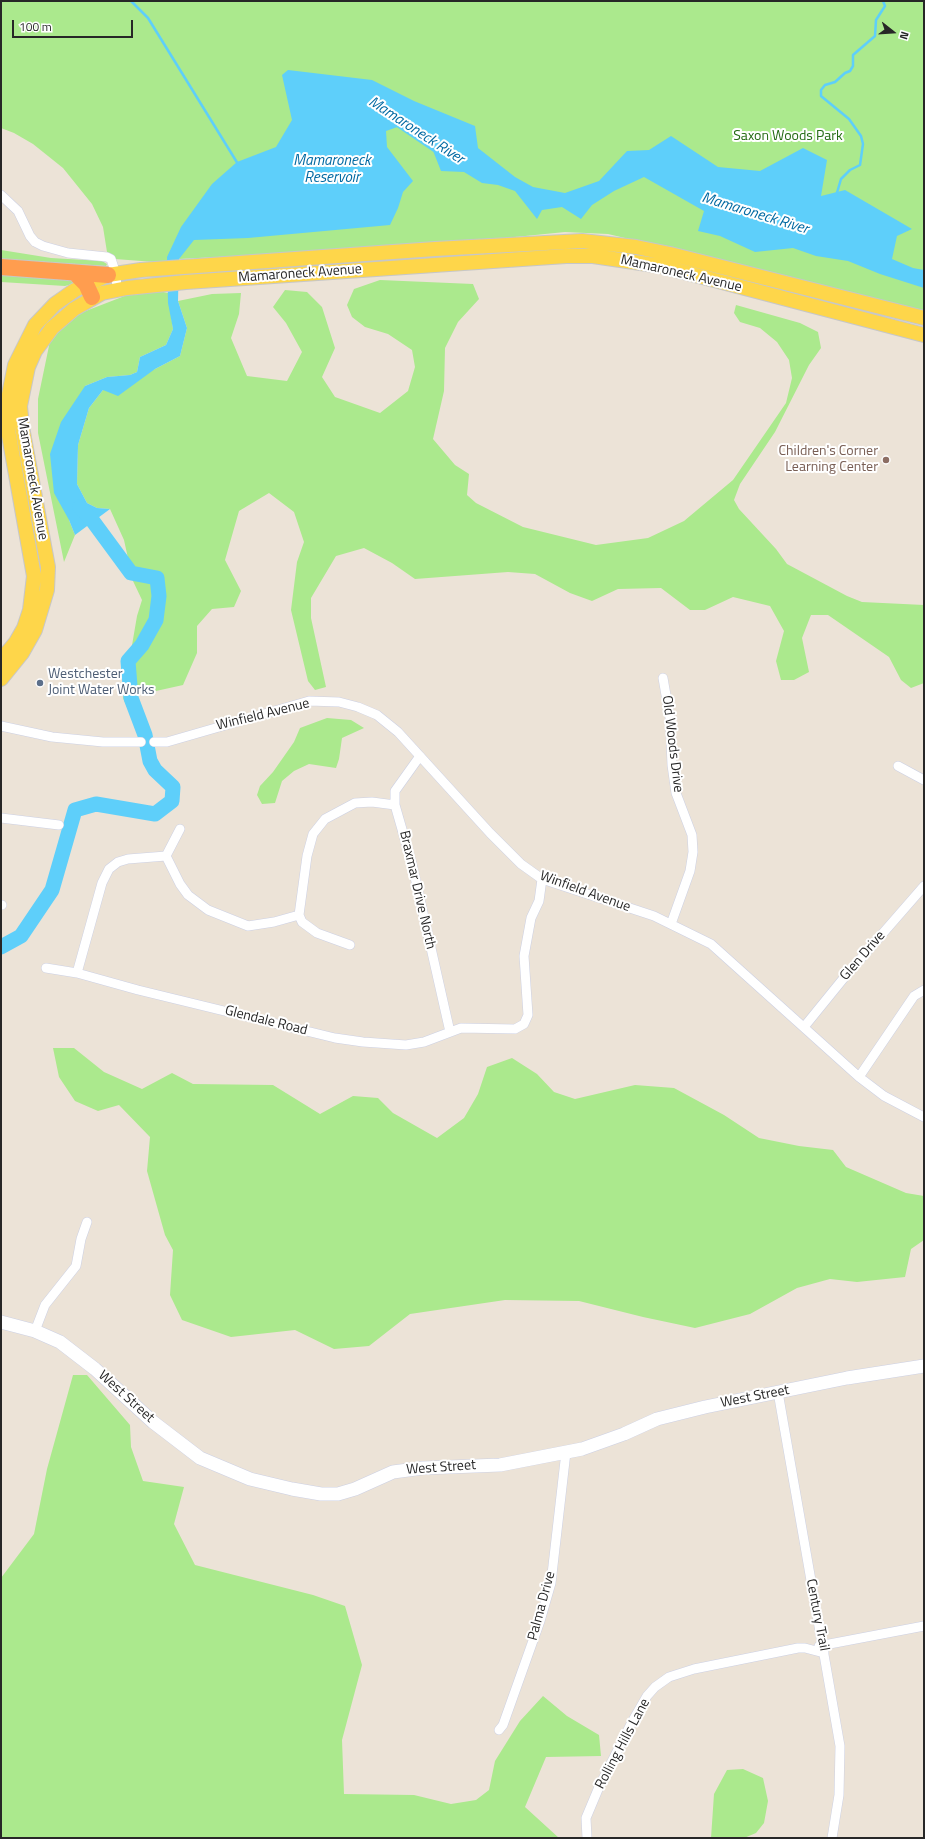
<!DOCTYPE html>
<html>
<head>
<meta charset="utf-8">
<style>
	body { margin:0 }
	#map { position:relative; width:925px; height:1839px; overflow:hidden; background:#ece3d7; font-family:"Titillium Web",sans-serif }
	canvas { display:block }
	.frame { position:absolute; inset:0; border:2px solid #272727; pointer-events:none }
	.north { position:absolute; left:873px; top:12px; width:40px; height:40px; -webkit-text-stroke:3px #fff; paint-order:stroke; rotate:107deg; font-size:11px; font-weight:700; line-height:16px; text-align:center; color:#272727 }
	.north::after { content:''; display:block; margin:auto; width:14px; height:18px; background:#272727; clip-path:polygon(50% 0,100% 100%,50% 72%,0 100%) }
	.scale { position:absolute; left:12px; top:20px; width:121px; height:18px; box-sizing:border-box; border:2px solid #272727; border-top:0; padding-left:5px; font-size:12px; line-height:14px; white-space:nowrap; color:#272727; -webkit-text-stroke:3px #fff; paint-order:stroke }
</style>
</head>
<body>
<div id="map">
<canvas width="925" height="1839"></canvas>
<div class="frame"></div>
<div class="north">N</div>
<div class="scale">100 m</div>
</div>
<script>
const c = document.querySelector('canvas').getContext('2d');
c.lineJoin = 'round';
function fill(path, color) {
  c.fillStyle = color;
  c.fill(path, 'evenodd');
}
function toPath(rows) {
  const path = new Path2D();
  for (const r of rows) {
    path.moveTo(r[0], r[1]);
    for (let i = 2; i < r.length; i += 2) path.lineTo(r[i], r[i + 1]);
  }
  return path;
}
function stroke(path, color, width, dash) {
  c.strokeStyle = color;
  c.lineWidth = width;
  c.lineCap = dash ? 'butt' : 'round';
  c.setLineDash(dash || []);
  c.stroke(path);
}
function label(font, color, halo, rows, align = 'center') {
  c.font = font + ' "Titillium Web",sans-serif';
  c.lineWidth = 4;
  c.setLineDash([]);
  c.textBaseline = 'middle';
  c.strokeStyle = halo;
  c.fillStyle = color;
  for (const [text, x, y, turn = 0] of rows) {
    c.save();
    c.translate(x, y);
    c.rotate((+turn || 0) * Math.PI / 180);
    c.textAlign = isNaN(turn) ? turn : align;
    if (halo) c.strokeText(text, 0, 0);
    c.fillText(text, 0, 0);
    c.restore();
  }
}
fill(toPath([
	[1,1,924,1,924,311,787,276,608,234,565,232,485,240,277,254,179,259,180,257,168,263,115,259,107,252,103,227,92,204,63,168,33,144,14,133,1,128],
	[1,250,51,258,102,261,107,264,106,266,1,259],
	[1,273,69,279,74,281,72,284,65,286,1,282],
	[380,280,473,284,479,299,458,322,445,348,444,391,433,439,455,465,469,474,467,495,476,503,523,527,596,545,648,538,684,521,733,480,786,403,792,378,789,360,777,342,760,328,740,322,734,313,736,305,800,323,818,332,821,348,809,365,775,432,740,484,734,500,739,509,776,549,787,564,847,596,862,602,924,605,924,683,911,688,901,680,889,657,828,615,811,615,802,638,809,672,794,680,781,680,776,661,784,631,770,606,733,597,705,610,690,610,661,588,618,589,592,601,570,593,535,574,508,572,415,579,392,563,364,548,336,556,311,598,311,618,326,687,315,690,308,681,291,610,297,562,304,542,294,512,269,493,239,511,225,560,241,591,234,607,212,609,197,626,197,653,183,685,156,691,141,688,127,707,123,698,137,616,142,600,133,581,124,540,110,509,97,508,87,503,77,484,78,445,89,408,103,390,155,369,180,356,187,328,178,301,212,294,241,293,239,314,231,338,247,376,287,381,302,352,286,323,273,307,285,290,307,292,322,307,335,348,322,377,335,397,380,413,408,391,415,367,412,350,388,334,365,327,352,317,347,305,354,289],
	[154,290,168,293,173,329,166,345,140,357,137,372,130,375,107,377,85,386,69,520,75,535,64,562,38,433,38,399,50,341,65,319,135,292],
	[327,718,351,720,364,728,342,738,339,759,336,768,309,764,294,771,282,781,275,803,262,804,257,795,260,786,273,772,294,742,300,728],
	[53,1048,74,1048,104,1072,142,1089,172,1073,193,1084,273,1085,320,1114,353,1096,378,1098,393,1113,437,1138,464,1118,478,1094,487,1067,512,1058,537,1074,554,1092,575,1099,635,1085,674,1088,724,1115,759,1138,799,1146,833,1150,846,1167,906,1193,924,1196,924,1240,911,1249,905,1277,857,1282,830,1279,797,1288,750,1314,695,1328,643,1317,579,1301,505,1300,410,1314,369,1346,334,1349,295,1330,231,1337,182,1320,170,1295,173,1250,165,1235,147,1171,150,1137,119,1105,98,1111,75,1101,59,1077],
	[73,1375,87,1375,130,1425,131,1447,143,1481,184,1487,174,1524,195,1565,313,1595,345,1606,362,1665,342,1740,344,1794,414,1795,451,1804,476,1800,489,1790,495,1761,520,1721,543,1696,567,1716,599,1735,601,1756,546,1757,525,1807,559,1838,1,1838,1,1578,34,1534,47,1469],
	[743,1769,763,1778,768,1801,764,1823,756,1833,744,1838,711,1838,714,1794,727,1770]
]), '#abe98d');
fill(toPath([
	[288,70,372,80,414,101,475,126,478,148,515,177,533,187,565,193,599,181,627,151,649,150,671,136,718,167,760,171,803,148,827,160,821,196,845,190,912,229,897,236,892,259,913,268,924,270,924,288,880,274,848,261,816,256,793,248,755,252,720,236,698,231,704,211,644,177,614,191,592,205,581,219,562,207,542,210,537,219,515,191,498,185,482,183,464,172,441,171,426,133,406,124,386,131,387,147,413,181,403,192,398,208,390,225,248,238,194,240,179,259,178,301,187,328,180,356,155,369,118,396,103,390,89,408,78,445,77,484,87,503,97,508,110,509,75,535,69,520,54,493,50,454,61,422,85,386,107,377,130,375,137,372,140,357,166,345,173,329,168,303,167,257,181,227,212,184,237,162,276,147,292,120,282,75]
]), '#5ecffa');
stroke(toPath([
	[131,1,148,18,238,164],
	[836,196,841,179,850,170,860,165,863,144,861,136,849,119,821,96,821,90,825,85,835,82,845,73,850,71,853,66,853,55,875,36,876,20,885,6,883,1]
]), '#5ecffa', 2.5);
stroke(toPath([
	[391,114,444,150],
	[1,947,21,936,52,890,75,810,96,804,155,814,172,801,173,787,155,770,150,761,145,735,131,698,128,661,142,645,156,620,159,596,157,578,131,573,92,520,80,507]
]), '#5ecffa', 15);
const street = toPath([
	[1,195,18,211,30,236,35,242,43,246,68,253,107,257,111,259,116,274,117,289],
	[663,678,670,718,672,765,676,793,692,835,693,852,690,871,671,924],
	[1,726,52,737,103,742,141,742],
	[154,742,167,742,309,701,339,702,358,707,377,715,398,732,490,833,521,864,542,879,654,916,711,944,859,1077,884,1096,924,1117],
	[420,756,395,791,395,805,412,864,450,1032],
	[898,766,924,780],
	[1,818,59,825],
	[166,856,180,829],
	[1,905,2,905],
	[299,915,302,922,317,933,350,945],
	[46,968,77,973,138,990,335,1038,363,1042,406,1045,424,1042,461,1028,515,1029,524,1024,528,1015,524,956,531,918,539,901,542,879],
	[77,973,102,883,109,869,118,862,128,859,166,856,180,884,188,895,208,910,248,926,274,922,299,915,307,856,313,834,325,819,355,803,372,802,395,805],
	[804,1027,843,979,924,886],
	[859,1077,914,996,924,990],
	[35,1331,45,1305,76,1266,81,1239,87,1222],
	[778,1392,840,1746,839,1795,832,1838],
	[819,1646,924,1626],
	[499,1730,503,1725,540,1621,551,1583,566,1452],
	[587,1838,586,1818,599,1787,632,1722,647,1696,655,1687,669,1677,694,1669,798,1648,805,1648,824,1653]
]);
const secondary = toPath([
	[1,1322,35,1331,60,1342,95,1369,153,1422,200,1458,250,1479,292,1489,321,1494,338,1494,355,1489,393,1472,423,1468,500,1465,582,1449,624,1434,657,1419,705,1407,847,1378,924,1366]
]);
const primary = toPath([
	[1,660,16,642,24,628,30,610,34,576,8,430,7,404,15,365,35,325,55,304,75,290,108,275,141,270,435,249,582,241,636,247,670,254,924,318],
	[1,679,22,653,35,630,47,590,48,567,22,427,20,406,28,367,35,351,52,328,74,309,102,293,127,288,186,282,566,256,593,256,661,266,924,335]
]);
const highway = toPath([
	[1,267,108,275],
	[75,273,86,284,92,297]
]);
stroke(street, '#ccd0e3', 10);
stroke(secondary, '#ccd0e3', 14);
stroke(primary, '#c7c7c7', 16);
stroke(highway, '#c7c7c7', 18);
stroke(street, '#fff', 9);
stroke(secondary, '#fff', 13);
stroke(primary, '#fed64a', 14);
stroke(highway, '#ff9d4f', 16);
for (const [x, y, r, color] of [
	[886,460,4,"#8d6e63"],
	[40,683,4,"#5c6f8a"]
]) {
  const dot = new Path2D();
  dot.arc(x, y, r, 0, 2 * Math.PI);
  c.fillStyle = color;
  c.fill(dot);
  stroke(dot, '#fff', 1.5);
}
label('14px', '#236a12', '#fff', [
	["Saxon Woods Park",788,137]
]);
label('14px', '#272727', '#fff', [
	["Mamaroneck Avenue",300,274,-4],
	["Mamaroneck Avenue",681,274,13],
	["Mamaroneck Avenue",32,479,80],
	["Winfield Avenue",263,715,-14],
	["Old Woods Drive",672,744,83],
	["Braxmar Drive North",417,890,77],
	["Winfield Avenue",585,892,20],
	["Glen Drive",863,956,-49],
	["Glendale Road",266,1021,14],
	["West Street",126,1397,42],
	["West Street",755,1397,-11],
	["West Street",441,1468,-4],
	["Palma Drive",542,1606,-75],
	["Century Trail",817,1615,79],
	["Rolling Hills Lane",623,1744,-62]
]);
label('14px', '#785e54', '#fff', [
	["Children's Corner",878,452],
	["Learning Center",878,468]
], 'right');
label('14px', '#4e5e75', '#fff', [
	["Westchester",48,675],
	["Joint Water Works",48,691]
], 'left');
label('italic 15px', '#0069a2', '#fff', [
	["Mamaroneck River",416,131,33],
	["Mamaroneck",332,161],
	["Reservoir",332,178],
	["Mamaroneck River",755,214,17]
]);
</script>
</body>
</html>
